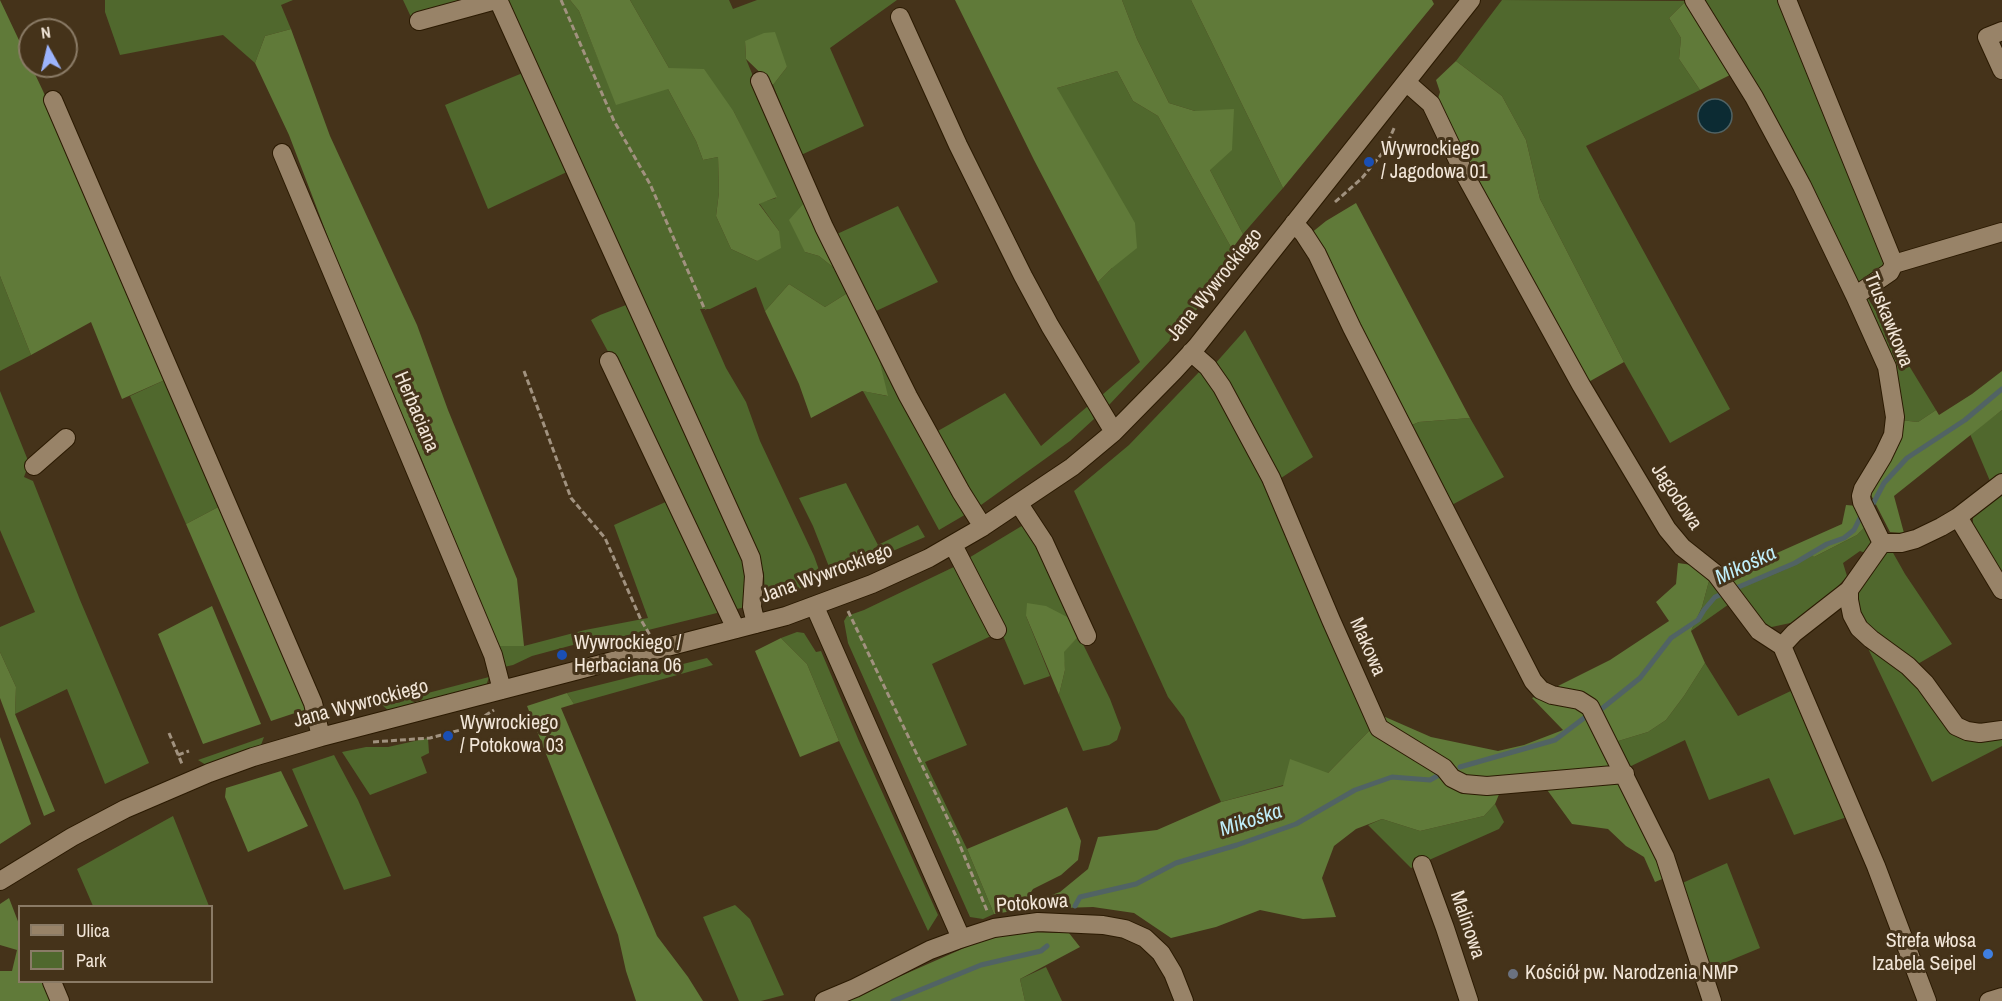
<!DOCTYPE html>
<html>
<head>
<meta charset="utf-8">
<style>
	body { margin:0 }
	#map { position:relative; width:2002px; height:1001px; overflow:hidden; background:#45331a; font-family:"Archivo Narrow",sans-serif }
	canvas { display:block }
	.legend { position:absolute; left:18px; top:905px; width:195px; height:78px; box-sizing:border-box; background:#45331a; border:2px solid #8a7b66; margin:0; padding:8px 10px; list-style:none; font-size:18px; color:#f2e6d8 }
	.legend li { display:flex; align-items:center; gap:12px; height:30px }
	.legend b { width:30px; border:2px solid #8a7b66 }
	.north { position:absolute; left:18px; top:18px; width:60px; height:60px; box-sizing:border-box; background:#45331a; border:2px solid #8a7b66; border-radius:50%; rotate:352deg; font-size:16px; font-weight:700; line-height:24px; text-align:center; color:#f2e6d8 }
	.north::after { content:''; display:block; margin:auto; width:21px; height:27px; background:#9cb4fd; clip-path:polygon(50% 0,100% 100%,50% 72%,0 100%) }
</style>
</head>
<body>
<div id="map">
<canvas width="2002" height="1001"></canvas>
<ul class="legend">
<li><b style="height:8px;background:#988368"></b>Ulica</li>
<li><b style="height:16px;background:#50682d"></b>Park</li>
</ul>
<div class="north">N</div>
</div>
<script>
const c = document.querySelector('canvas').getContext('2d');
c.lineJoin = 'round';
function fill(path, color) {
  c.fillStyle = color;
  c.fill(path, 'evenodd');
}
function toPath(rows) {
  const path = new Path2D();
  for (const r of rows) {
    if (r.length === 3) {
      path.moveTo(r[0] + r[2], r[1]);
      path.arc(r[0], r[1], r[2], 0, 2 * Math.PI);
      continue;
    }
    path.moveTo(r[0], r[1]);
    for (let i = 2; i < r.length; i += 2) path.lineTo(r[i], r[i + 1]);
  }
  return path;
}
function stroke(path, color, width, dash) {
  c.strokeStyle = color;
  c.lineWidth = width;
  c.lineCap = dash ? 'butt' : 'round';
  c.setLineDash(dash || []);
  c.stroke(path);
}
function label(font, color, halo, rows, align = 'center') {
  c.font = font + ' "Archivo Narrow",sans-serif';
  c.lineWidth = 6;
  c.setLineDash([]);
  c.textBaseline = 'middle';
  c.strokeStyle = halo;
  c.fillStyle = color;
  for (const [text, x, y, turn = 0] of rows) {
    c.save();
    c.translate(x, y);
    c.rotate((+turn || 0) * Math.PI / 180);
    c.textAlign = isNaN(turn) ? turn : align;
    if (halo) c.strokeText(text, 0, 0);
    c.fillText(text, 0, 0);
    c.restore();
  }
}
fill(toPath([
	[105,0,293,0,281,5,291,29,265,36,255,63,223,35,120,55,105,12],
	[403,0,468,0,411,17],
	[505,0,570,0,579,11,599,61,668,89,696,141,703,160,718,157,719,192,716,216,731,249,757,261,779,231,759,203,776,198,734,112,669,68,630,0,729,0,733,9,757,0,897,0,830,48,864,126,801,155,773,85,787,67,745,41,746,59,805,202,805,252,819,256,839,272,849,292,825,307,789,284,765,311,756,287,710,309,700,309,726,368,746,402,760,441,814,556,823,581,765,600,764,573,720,485],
	[1122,0,1191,0,1283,188,1243,234,1210,170,1195,111,1169,103,1137,39],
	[1502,0,1686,1,1669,18,1681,38,1679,59,1700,90,1586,146,1730,409,1670,443,1624,362,1540,199,1526,140,1502,96,1456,61],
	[1704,0,1780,0,1885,265,1863,283,1855,282],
	[1117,71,1133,101,1158,116,1232,249,1224,278,1172,338,1109,405,1102,395,1140,362,1098,282,1112,268,1057,88],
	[525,72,569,171,488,209,445,105],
	[898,206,938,282,874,312,837,234],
	[0,276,31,355,0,371],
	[1866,295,1936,410,1918,422,1900,420,1866,308],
	[626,305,709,489,750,571,749,606,733,610,641,413,591,320,600,315],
	[1245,330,1313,457,1278,480,1214,365],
	[876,346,968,513,939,530,863,391,887,396],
	[1200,371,1224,403,1269,485,1370,730,1328,773,1221,802,1184,718,1168,697,1074,491,1129,445],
	[167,379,222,505,186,524,130,396],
	[0,391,29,463,24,477,33,481,80,600,149,763,105,784,67,689,15,714,16,687,0,652,0,627,35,612,0,530],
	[1005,393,1041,446,1088,406,1094,419,1070,441,981,505,972,502,936,432],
	[2002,410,2002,473,1990,481,1970,434],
	[1470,418,1504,477,1448,507,1407,427,1419,422],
	[846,483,878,545,918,525,925,537,833,577,813,526,799,498],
	[2002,493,2002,576,1973,528,1973,515],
	[670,500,721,612,624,636,573,645,532,656,513,665,504,667,498,646,524,646,585,630,648,618,614,525],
	[1025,524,1034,536,1073,620,1026,616,1050,676,1024,685,992,610,967,559],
	[1867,525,1872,545,1868,554,1860,551,1843,563,1847,576,1834,591,1795,622,1767,628,1737,589,1780,572,1812,554,1814,557,1857,535],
	[1892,551,1905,574,1952,644,1916,665,1861,623,1855,592,1883,554],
	[958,565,991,636,932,664,967,745,925,762,967,849,994,914,983,919,970,917,848,643,844,621,847,616,864,610],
	[1709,581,1716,581,1732,602,1691,631,1702,607],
	[797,632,804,633,816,652,821,651,859,741,938,915,928,931,839,741,807,664,781,638],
	[1079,636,1110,699,1121,728,1117,740,1109,745,1083,751,1059,695,1065,670,1063,652],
	[1864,640,1918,683,1953,733,2002,736,2002,746,1932,782],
	[707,658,713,665,574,704,567,693],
	[1705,663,1738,716,1795,689,1850,816,1794,835,1769,778,1709,800,1685,740,1627,768,1615,742,1648,732,1666,720,1684,696],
	[489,677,486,686,389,711,382,705],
	[264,737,261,745,206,765,198,760],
	[428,738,429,753,421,757,427,773,370,795,342,752,366,747,388,747],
	[334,755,358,800,391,876,344,890,292,769],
	[1495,804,1504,822,1499,829,1411,868,1368,825,1382,819,1420,831,1484,816],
	[173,816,209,906,93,906,77,869],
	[1727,863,1760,948,1707,970,1678,885],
	[735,905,750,919,784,995,761,1001,739,1001,703,917],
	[1046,967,1062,1001,1025,1001,1020,979]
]), '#50682d');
fill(toPath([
	[0,0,43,91,167,379,122,399,91,322,31,355,0,276],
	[570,0,630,0,669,68,704,69,734,112,777,197,759,204,779,231,781,248,757,261,731,249,716,216,719,192,718,157,703,160,696,141,668,89,616,105,579,11],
	[955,0,1122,0,1137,39,1169,103,1195,111,1234,109,1232,150,1210,170,1243,234,1232,249,1158,116,1133,101,1117,71,1057,88,1135,223,1137,248,1112,268,1098,282,1034,160],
	[1191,0,1432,0,1434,4,1283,188],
	[1686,1,1736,72,1700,90,1679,59,1681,38,1669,18],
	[291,29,330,136,417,325,448,410,517,579,524,646,498,646,420,455,361,324,289,135,255,63,265,36],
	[775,32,787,67,773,85,746,59,745,41,764,33],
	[1456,61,1502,96,1526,140,1540,199,1624,362,1585,384,1436,105,1440,92,1436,80],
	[805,202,839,272,819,256,805,252,789,220],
	[1356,203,1470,418,1419,422,1407,427,1310,234,1326,221],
	[789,284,825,307,849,292,876,346,888,396,862,391,811,418,799,384,765,311],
	[2002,371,2002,410,1894,496,1904,533,1890,532,1870,493,1900,420,1918,422,1936,410,1939,415,1972,394],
	[222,505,307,709,271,721,186,524],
	[1846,505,1858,506,1867,525,1857,535,1814,557,1811,554,1780,572,1737,589,1729,576,1741,569,1842,524],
	[1678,563,1692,565,1709,581,1702,607,1691,631,1705,663,1684,696,1666,720,1648,732,1615,742,1605,721,1552,689,1610,660,1669,621,1656,602,1676,584],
	[1027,603,1046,606,1073,620,1079,636,1064,652,1065,670,1059,695,1026,616],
	[212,606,261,724,203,744,158,634],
	[781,638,807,664,839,741,800,757,755,651],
	[0,652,16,687,15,714,55,811,44,816,0,698],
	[567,693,574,704,561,708,657,936,688,977,703,1001,636,1001,626,971,618,935,527,706],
	[1541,694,1580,705,1619,770,1479,781,1461,778,1387,729,1383,716,1431,737,1498,751,1524,745,1563,730,1532,698],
	[1370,730,1406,750,1452,787,1500,792,1495,804,1484,816,1420,831,1382,819,1356,829,1334,846,1322,878,1336,917,1303,919,1260,910,1216,927,1171,938,1134,913,1093,907,1032,909,1035,901,1060,892,1088,869,1098,837,1157,830,1221,802,1283,786,1290,759,1328,773],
	[0,737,31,824,0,844],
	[281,771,308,826,248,852,225,797,226,788],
	[1617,778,1667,877,1655,882,1644,857,1626,846,1608,829,1572,824,1545,787],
	[1067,807,1081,841,1078,860,1061,875,1033,889,1019,910,994,914,967,849],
	[9,898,19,924,20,982,44,982,52,1001,0,1001,0,971,12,971,17,950,0,945,0,904],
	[1021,932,1069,933,1080,947,1020,979,1025,1001,844,1001,980,941]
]), '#607a39');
const water = toPath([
	[1715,116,17]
]);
fill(water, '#0c2b33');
stroke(water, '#516364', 1.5);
stroke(toPath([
	[1460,767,1555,740,1588,715,1599,711,1640,678,1671,638,1698,620,1704,610,1715,597,1795,563,1827,544,1844,538,1854,530,1861,516,1873,504,1884,483,1907,458,1965,420,2002,389],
	[1075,906,1080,897,1136,884,1176,863,1237,845,1296,824,1355,790,1392,777,1430,780,1439,775],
	[893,1001,981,965,1041,951,1047,946]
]), '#516364', 5);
const minor = toPath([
	[1694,0,1754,97,1802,186,1855,296,1887,367,1895,417,1893,435,1883,456,1863,489,1861,496,1862,502,1882,543,1849,590,1849,600,1852,615,1859,628,1871,639,1908,666,1925,683,1956,726,1967,731,1980,733,2002,730],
	[1787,0,1894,264,1890,272,1855,296],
	[900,17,958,145,1023,276,1050,326,1114,432],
	[419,21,492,1,497,1,500,4,751,558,754,576,752,607,756,624],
	[2002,31,1987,37,2002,70],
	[760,81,824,227,908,396,961,492,983,527],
	[1406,82,1431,104,1465,175,1581,385,1667,529,1682,547,1716,574,1759,631,1782,646,1876,866,1927,1001],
	[53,100,313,703,321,737],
	[282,153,493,655,502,690],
	[1294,223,1304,234,1317,254,1352,328,1533,681,1541,690,1552,695,1579,700,1590,707,1665,857,1712,1001],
	[1894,264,2002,232],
	[1191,352,1208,367,1222,387,1271,478,1331,620,1379,728,1444,768,1452,778,1464,784,1487,786,1625,774],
	[609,361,736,629],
	[34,466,66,438],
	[1019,504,1044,542,1087,636],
	[1958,517,2002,590],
	[1882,543,1901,543,1916,539,1941,527,1958,517,2002,483],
	[953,545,997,630],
	[815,607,961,938],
	[1782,646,1794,633,1849,590],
	[1422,865,1445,928,1469,1001],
	[0,881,72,837,125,809,209,773,253,757,321,737,786,616,872,584,929,558,981,528,1072,467,1114,432,1174,371,1197,346,1471,0],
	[52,982,60,1001],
	[824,1001,855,988,930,950,957,940,994,928,1038,922,1103,925,1125,929,1145,938,1161,953,1173,973,1184,1001],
	[1989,1001,2002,997]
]);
stroke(minor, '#2b1a02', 20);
stroke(toPath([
	[561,0,614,121,650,184,705,310],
	[1335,202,1362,178,1384,151,1395,126],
	[524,371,571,498,605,538,641,620,650,635],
	[848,611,956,836,988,913],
	[169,733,182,764],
	[373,742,430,738,464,729,494,710],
	[178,755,189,751]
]), '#a1927f', 3, [6, 3]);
stroke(minor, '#988368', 18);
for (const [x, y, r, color] of [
	[1369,162,6,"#1a4fb4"],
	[562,655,6,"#1a4fb4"],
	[448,736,6,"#1a4fb4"],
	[1988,954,6,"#3f7fe0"],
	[1513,974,6,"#6b7280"]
]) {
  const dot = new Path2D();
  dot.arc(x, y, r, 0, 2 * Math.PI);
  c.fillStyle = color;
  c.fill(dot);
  stroke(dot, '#45331a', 2);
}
label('20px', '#f2e6d8', '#45331a', [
	["Wywrockiego",1381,150],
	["/ Jagodowa 01",1381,173],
	["Wywrockiego /",574,644],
	["Herbaciana 06",574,667],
	["Wywrockiego",460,724],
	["/ Potokowa 03",460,747],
	["Strefa włosa",1976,942,"right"],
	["Izabela Seipel",1976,965,"right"],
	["Kościół pw. Narodzenia NMP",1525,974]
], 'left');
label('20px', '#f2e6d8', '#45331a', [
	["Jana Wywrockiego",1215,285,-51],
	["Truskawkowa",1888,320,68],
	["Herbaciana",416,412,67],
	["Jagodowa",1676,497,56],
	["Jana Wywrockiego",827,574,-20],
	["Makowa",1367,647,66],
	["Jana Wywrockiego",361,704,-15],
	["Potokowa",1032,904,-4],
	["Malinowa",1467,925,71]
]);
label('italic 21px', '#bfeefa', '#45331a', [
	["Mikośka",1746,566,-25],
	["Mikośka",1251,821,-18]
]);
</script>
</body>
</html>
